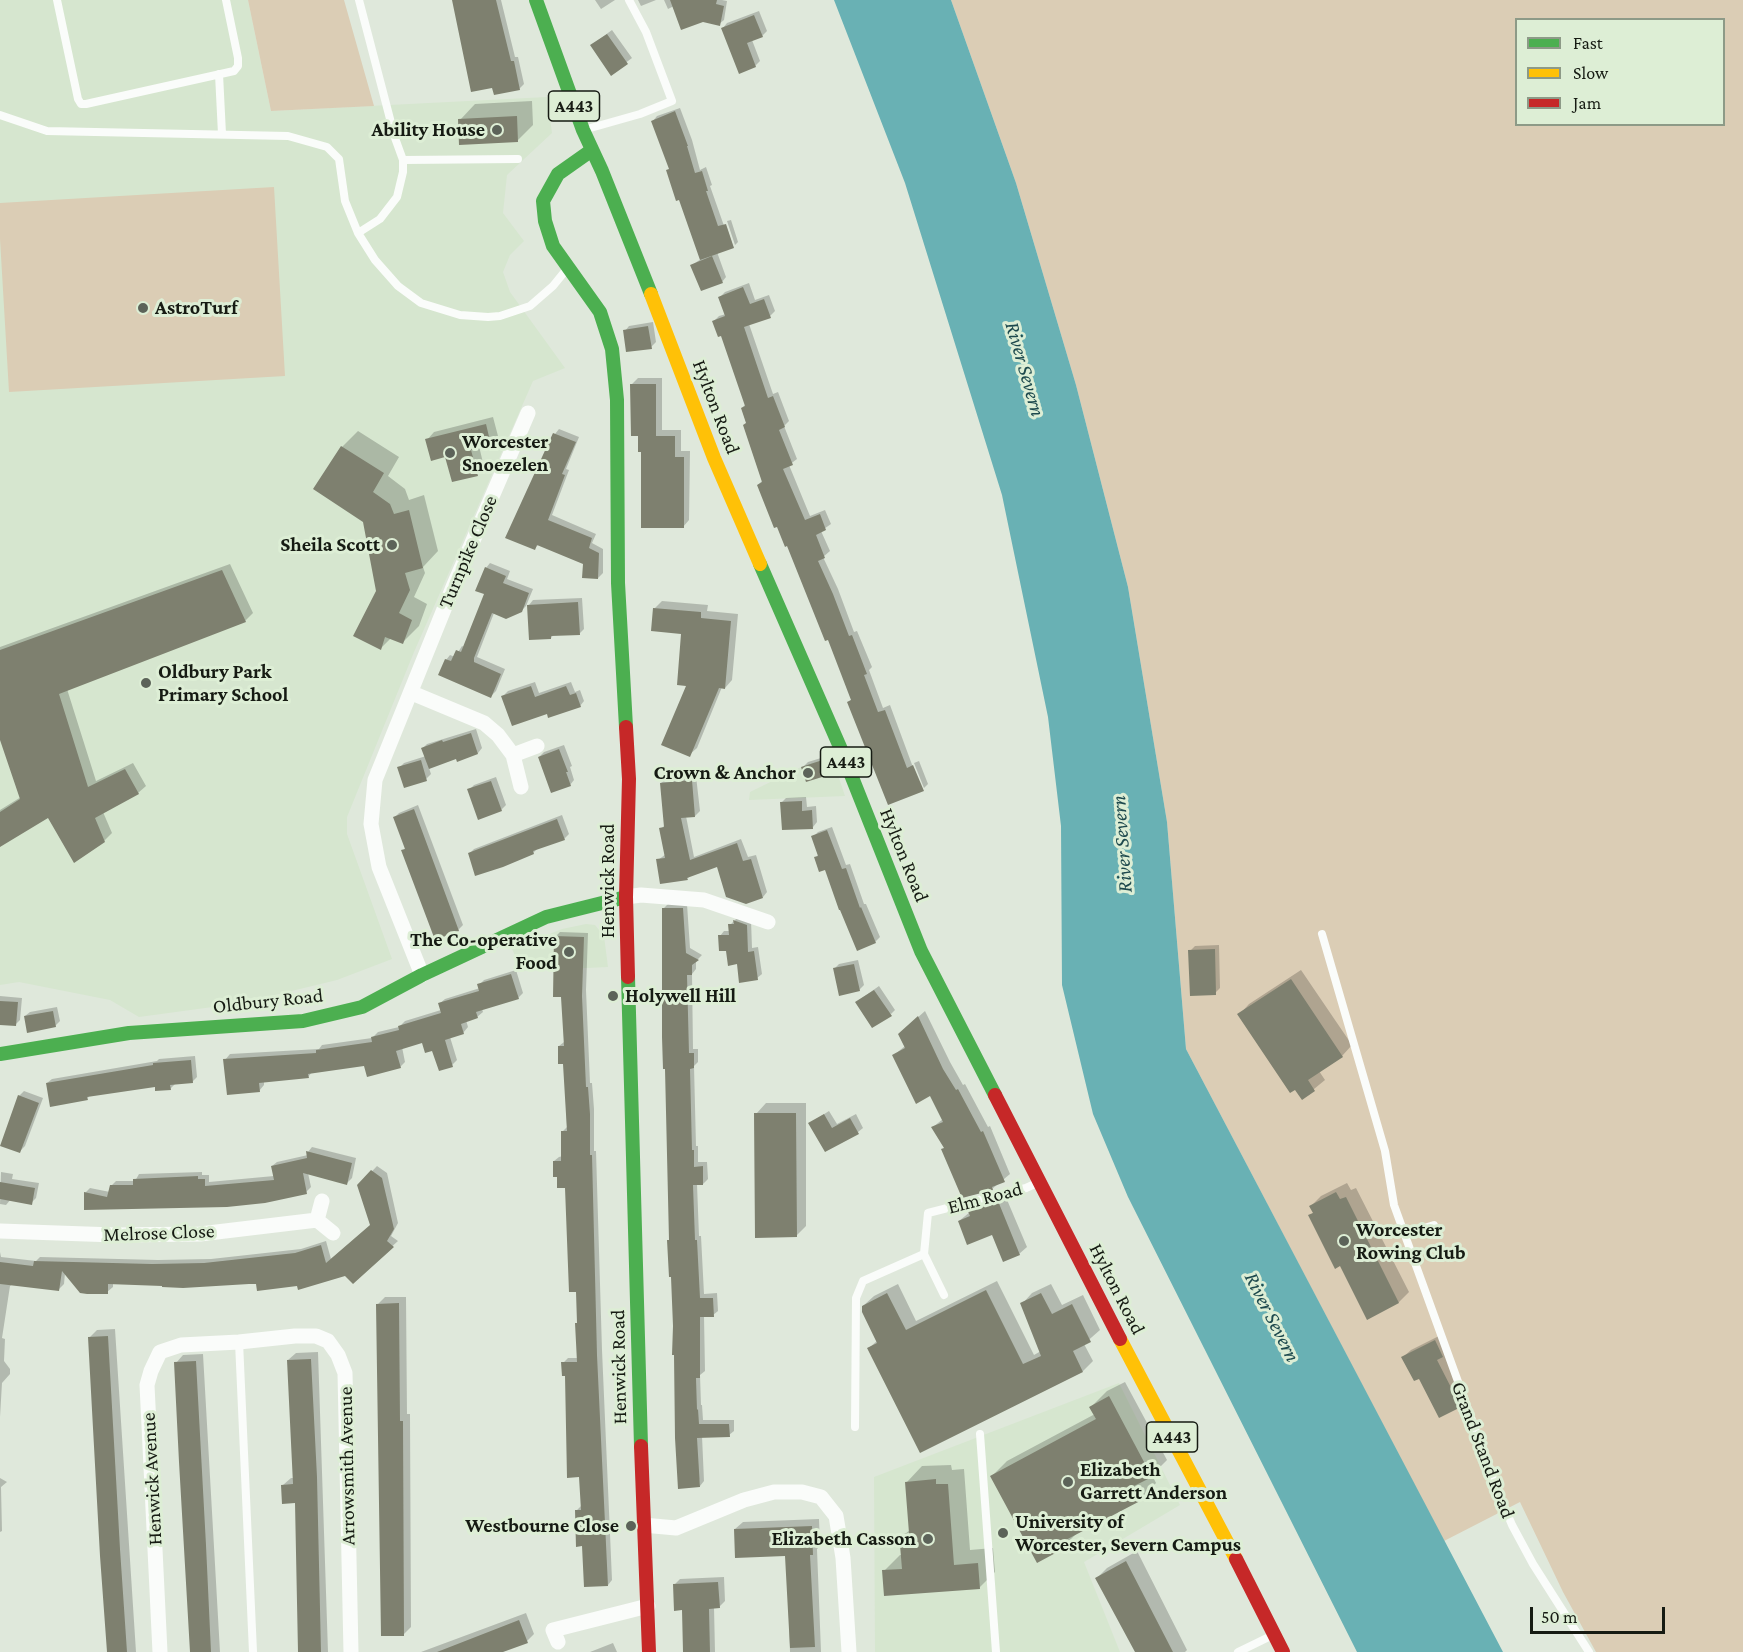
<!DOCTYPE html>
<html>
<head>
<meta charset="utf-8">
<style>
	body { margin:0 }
	#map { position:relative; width:1743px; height:1652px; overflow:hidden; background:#dfe8db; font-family:"Crimson Pro",serif }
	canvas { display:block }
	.legend { position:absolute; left:1515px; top:18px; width:210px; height:108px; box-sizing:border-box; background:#ddeed5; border:2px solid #8d9a87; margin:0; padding:8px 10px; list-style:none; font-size:18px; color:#161b13 }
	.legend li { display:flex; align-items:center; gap:12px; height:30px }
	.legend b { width:30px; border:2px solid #8d9a87 }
	.scale { position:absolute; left:1530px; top:1607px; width:135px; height:27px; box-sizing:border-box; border:3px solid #161b13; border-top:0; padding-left:8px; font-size:18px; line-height:21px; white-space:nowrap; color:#161b13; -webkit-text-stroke:4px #ddeed5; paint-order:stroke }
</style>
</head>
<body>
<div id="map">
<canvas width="1743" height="1652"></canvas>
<ul class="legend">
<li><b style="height:8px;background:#4caf50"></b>Fast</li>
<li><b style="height:8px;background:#ffc107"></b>Slow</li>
<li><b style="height:8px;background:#c62828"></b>Jam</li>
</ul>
<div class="scale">50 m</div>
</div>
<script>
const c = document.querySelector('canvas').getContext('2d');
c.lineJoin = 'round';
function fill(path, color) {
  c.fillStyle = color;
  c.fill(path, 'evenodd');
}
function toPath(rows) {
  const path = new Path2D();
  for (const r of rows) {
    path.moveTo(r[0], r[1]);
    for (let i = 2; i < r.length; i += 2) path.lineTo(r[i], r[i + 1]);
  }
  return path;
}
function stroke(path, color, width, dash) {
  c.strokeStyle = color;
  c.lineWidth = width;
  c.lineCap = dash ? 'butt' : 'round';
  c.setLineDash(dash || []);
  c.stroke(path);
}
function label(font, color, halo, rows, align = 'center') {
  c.font = font + ' "Crimson Pro",serif';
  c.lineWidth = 6;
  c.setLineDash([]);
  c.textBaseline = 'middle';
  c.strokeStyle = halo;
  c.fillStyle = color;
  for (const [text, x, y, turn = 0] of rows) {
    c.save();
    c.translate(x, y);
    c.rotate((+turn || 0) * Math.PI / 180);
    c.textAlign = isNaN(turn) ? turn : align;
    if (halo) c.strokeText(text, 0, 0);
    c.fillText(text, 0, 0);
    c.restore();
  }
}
fill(toPath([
	[0,0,248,0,271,111,547,97,552,133,507,175,503,213,524,241,510,255,503,272,510,292,565,368,533,381,414,652,347,817,347,834,392,959,337,980,242,1003,139,1017,110,1000,19,982,0,985],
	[832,757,845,796,749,800,750,792,801,767],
	[586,924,595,925,604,936,608,967,522,971,512,949,562,929],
	[1119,1383,1180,1505,1084,1562,1120,1652,875,1652,874,1477]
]), '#d6e6cf');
fill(toPath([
	[248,0,344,0,374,106,271,111],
	[951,0,1743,0,1743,1652,1596,1652,1563,1592,1520,1502,1444,1541,1186,1049,1167,822,1128,587,1076,385,1016,183],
	[1516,20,1724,20,1724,124,1516,124],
	[274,187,285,376,9,392,0,239,0,203]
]), '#dbcdb5');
fill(toPath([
	[834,0,951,0,1016,183,1076,385,1128,587,1167,822,1186,1049,1503,1652,1357,1652,1128,1197,1093,1114,1062,985,1061,826,1048,717,1002,495,905,183]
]), '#69b1b4');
fill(toPath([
	[453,0,501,0,515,57,518,57,524,84,519,89],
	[595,0,615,0,601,9],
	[638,0,656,0,641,6],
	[664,0,722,0,727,1,724,20,719,24,674,6,668,9],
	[759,11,767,31,762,36,752,40,760,61,755,66,723,28,727,23],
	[612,30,632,58,612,73,597,41],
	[532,101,533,125,517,141,460,120,475,104],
	[680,108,692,140,700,170,706,167,712,185,710,186,723,223,732,246,734,246,717,252,726,277,722,282,692,265,701,259,671,168,653,121,657,116],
	[731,220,738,242,735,245,727,221],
	[749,283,755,300,769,295,775,311,770,316,749,324,773,394,778,392,789,421,784,426,797,459,789,465,810,516,825,510,831,524,821,531,830,551,823,557,838,589,854,632,857,631,872,667,869,670,883,708,890,705,921,789,849,702,852,699,829,638,788,544,758,485,763,480,742,408,746,404,722,334,714,321,719,316,726,314,720,297,725,292],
	[653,322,656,342,651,347,625,331,629,326],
	[638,378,662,378,662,430,681,430,681,451,690,451,689,520,683,527,643,450,632,384],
	[493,417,498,436,490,443,479,446,484,467,477,474,446,455,427,440,434,432],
	[559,429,579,437,566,469,569,470,552,515,596,534,592,543,603,549,603,573,598,578,585,563,539,544,534,549,507,537,555,434],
	[358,431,399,457,388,476,405,489,409,500,424,495,438,551,423,567,425,573,414,597,427,604,419,626,403,642,391,638,381,648,378,591,364,521,342,447],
	[490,563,510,571,507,579,533,589,526,606,521,611,494,613,477,657,505,669,496,691,491,696,446,660,450,655,455,657,462,646,464,647,486,594,486,568],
	[230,564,253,613,245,621,67,689,96,781,133,763,146,786,138,793,103,812,112,833,104,841,49,816,0,846,0,810,21,797,0,735,0,647],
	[582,598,584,629,579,634,554,634,551,638,529,605,533,600],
	[662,601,708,605,707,611,738,614,732,680,725,688,722,687,697,748,689,755,688,685,682,632,654,609],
	[535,682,539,693,571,682,575,692,580,690,584,701,580,706,548,712,503,696,508,691],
	[476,729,482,748,478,753,458,760,457,757,429,768,431,774,426,779,399,768,404,763,426,756,423,748,427,744],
	[564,745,572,766,570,767,574,780,570,785,539,757,544,752],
	[834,754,839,767,834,771,803,767,808,762],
	[919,761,928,784,924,788,914,763],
	[696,776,700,811,695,816,686,816,694,857,741,839,748,857,756,855,767,892,763,897,718,865,690,876,687,879,658,860,666,854,661,829,665,825,661,783,666,779],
	[496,777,506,805,501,810,469,790,474,785],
	[806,797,807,807,816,806,817,822,813,827,781,803,786,798],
	[418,805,463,925,458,930,403,851,406,847,395,817,399,813],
	[562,815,569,834,564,839,538,848,533,853,469,854,474,849],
	[832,827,846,865,850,864,864,904,866,904,880,937,875,942,826,868,816,857,819,854,813,837,818,832],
	[668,904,687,904,690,948,702,955,696,961,696,969,692,974,693,1049,698,1049,698,1062,694,1066,696,1146,698,1146,698,1162,707,1162,708,1179,703,1184,697,1184,699,1236,701,1236,704,1294,717,1293,718,1311,713,1315,704,1316,705,1371,700,1375,701,1405,702,1405,703,1420,734,1420,734,1431,729,1435,702,1436,704,1481,700,1486,668,1241,671,1238,663,909],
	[739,916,751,920,752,948,758,947,762,974,757,978,738,963,720,936,724,931,730,931,730,925],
	[560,932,588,933,586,990,590,1083,592,1083,594,1109,594,1151,596,1151,602,1350,612,1580,608,1585,584,1545,577,1510,582,1505,581,1476,566,1374,563,1363,568,1358,579,1358,579,1322,578,1290,566,1187,554,1161,559,1157,563,1156,562,1132,567,1127,564,1062,559,1046,564,1042,563,995,555,937],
	[1219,945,1220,988,1215,993,1190,951,1195,946],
	[858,960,864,985,859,990,834,969,839,964],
	[516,970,523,993,518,998,482,1009,483,1012,477,1017,466,1020,468,1027,463,1033,450,1037,457,1060,452,1065,423,1041,402,1047,405,1062,400,1067,365,1064,312,1072,308,1077,264,1081,264,1085,259,1091,225,1060,230,1054,319,1049,322,1045,372,1038,378,1032,399,1027,405,1021,441,1010,439,1004,445,999,480,988,479,985,484,980],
	[1301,970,1352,1045,1342,1056,1319,1071,1325,1080,1303,1098,1239,1015,1249,1004],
	[879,986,895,1010,891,1014,862,998],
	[0,996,22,998,20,1020,16,1024,0,1023],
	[57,1007,60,1021,55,1026,25,1016,30,1012],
	[925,1011,950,1062,963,1085,965,1084,988,1127,990,1126,1010,1174,992,1189,945,1147,933,1127,943,1119,930,1094,894,1055,905,1046,906,1028],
	[195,1056,197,1077,192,1082,175,1084,170,1089,156,1085,90,1095,87,1099,47,1083,52,1079,157,1061,159,1059],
	[24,1091,43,1098,25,1146,20,1151,19,1096],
	[766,1103,806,1103,806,1226,796,1236,756,1114],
	[829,1111,837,1124,856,1114,863,1128,858,1132,825,1150,810,1123],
	[312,1147,356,1158,352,1178,347,1183,308,1173,311,1187,306,1192,86,1208,85,1193,90,1188,110,1192,111,1186,116,1181,135,1181,139,1174,202,1172,202,1175,209,1175,209,1182,274,1176,272,1166,277,1162,308,1155,308,1152],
	[377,1166,387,1173,398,1223,391,1236,398,1241,353,1282,346,1274,299,1285,258,1283,113,1283,113,1287,107,1292,65,1273,64,1284,59,1289,13,1284,10,1286,2,1338,5,1339,4,1361,10,1369,10,1374,2,1383,0,1417,0,1252,1,1257,36,1261,40,1257,158,1260,211,1259,301,1249,326,1241,331,1259,372,1225,359,1185],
	[1,1172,13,1174,12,1179,39,1183,36,1198,31,1203,11,1199,6,1205,0,1204],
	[1347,1183,1351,1190,1356,1188,1409,1292,1399,1302,1368,1318,1341,1264,1310,1216,1314,1212,1311,1206,1321,1196],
	[1005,1195,1027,1247,1019,1254,993,1233,959,1221,970,1212,969,1210,976,1202],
	[997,1281,1034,1355,1041,1351,1022,1304,1032,1293,1051,1284,1062,1305,1083,1295,1100,1330,1084,1344,1093,1361,1083,1371,869,1348,878,1340,863,1306,874,1296,898,1284,916,1321],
	[385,1297,406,1297,407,1414,410,1414,411,1627,403,1635,378,1304],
	[115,1329,136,1652,108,1652,89,1338,97,1330],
	[1443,1334,1467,1398,1460,1406,1420,1377,1403,1357,1411,1350],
	[318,1352,328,1652,299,1652,296,1502,283,1485,291,1478,294,1478,288,1360,296,1353],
	[203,1354,220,1652,192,1652,176,1363,183,1355],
	[1125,1382,1167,1460,1152,1475,1156,1483,1141,1499,1078,1532,1062,1548,992,1476,1007,1461,1095,1414,1091,1407,1107,1391],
	[951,1465,952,1470,964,1469,970,1550,993,1548,995,1572,979,1588,884,1571,900,1555,903,1555,902,1546,906,1542,905,1534,910,1530,907,1482,922,1466],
	[0,1478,7,1482,1,1487,2,1531,0,1532],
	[819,1519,820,1546,817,1549,821,1652,790,1652,787,1555,735,1529,743,1522],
	[1137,1551,1187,1650,1185,1652,1137,1652,1097,1578,1107,1568],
	[724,1577,725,1601,719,1607,714,1607,715,1652,685,1652,684,1609,674,1585,680,1579],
	[526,1613,534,1634,527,1641,498,1652,421,1652],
	[613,1643,617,1652,590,1652]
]), '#0003');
fill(toPath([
	[452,0,496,0,511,61,514,61,520,90,494,95,492,88,471,92],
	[670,0,717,0,716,4,724,6,720,26,703,22,681,30],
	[754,15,763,37,747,43,756,67,739,74,721,28],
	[607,34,628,64,611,76,590,45],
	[675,111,688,146,687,146,695,173,702,171,708,191,706,191,718,226,726,224,734,248,700,260,679,200,676,201,666,170,669,169,651,121],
	[517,116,518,142,459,145,458,119],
	[712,256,723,283,701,291,690,265],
	[743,287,750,304,764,299,771,318,744,327,768,398,773,396,785,427,779,430,793,465,783,469,805,520,820,514,826,530,816,535,825,558,818,561,833,594,849,636,852,635,867,674,864,675,878,712,885,710,907,768,913,765,924,791,888,805,847,702,851,700,828,640,825,641,787,546,785,547,777,527,774,528,757,485,762,482,743,425,746,423,741,408,745,406,721,336,718,337,712,321,725,316,718,297],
	[648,326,652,349,626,352,623,330],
	[630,384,656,384,656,436,675,436,675,457,684,457,684,528,641,528,641,452,638,452,638,436,631,436],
	[486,424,491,445,471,450,478,476,452,482,445,457,431,461,425,439],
	[553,433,576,442,562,474,565,475,548,520,592,538,589,548,599,553,598,579,582,578,583,564,537,545,535,550,505,538],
	[341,446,384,473,373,492,390,504,394,514,409,510,423,568,405,573,410,590,399,613,412,620,403,644,385,637,381,650,353,636,376,591,363,522,313,489],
	[485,567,506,576,503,583,529,593,522,612,506,619,492,613,474,658,474,662,501,674,491,698,438,675,445,659,451,661,456,650,461,652,484,594,475,591],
	[222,570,246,622,59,694,88,787,125,769,139,794,95,818,105,842,74,863,48,818,0,847,0,812,20,799,0,740,0,650],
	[578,602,580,635,551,636,551,639,529,640,527,605],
	[653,608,701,612,701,618,731,621,725,689,719,688,690,757,661,745,686,686,677,685,681,634,651,631],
	[531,686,535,697,566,686,570,695,576,693,581,707,548,718,547,714,512,726,501,696],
	[471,733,478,754,457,762,456,759,429,769,421,748,442,740,443,742],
	[559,749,568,772,566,772,571,786,551,793,538,757],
	[829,758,835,773,806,782,801,767],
	[421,760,427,781,404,788,397,767],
	[692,780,695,817,681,818,690,860,737,843,743,861,751,859,763,898,746,904,726,897,717,867,687,878,688,880,660,884,656,859,665,858,659,828,664,827,660,783],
	[491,781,502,811,478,820,467,789],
	[802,801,802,811,812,810,813,829,782,830,780,802],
	[414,809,459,931,435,940,401,850,405,849,393,817],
	[557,819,565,840,533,851,534,854,503,867,475,876,468,853],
	[827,830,842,869,846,868,860,908,861,907,876,943,857,951,840,910,839,910,825,870,819,872,814,857,818,856,811,836],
	[662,908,683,908,686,953,699,960,692,965,692,975,687,975,689,1053,694,1053,694,1068,690,1069,692,1150,694,1150,694,1167,703,1166,703,1185,693,1185,695,1240,697,1240,700,1298,713,1298,714,1317,700,1317,700,1378,696,1378,697,1410,698,1409,699,1424,729,1424,730,1437,697,1438,700,1487,678,1489,675,1438,674,1355,672,1355,673,1326,671,1277,669,1277,667,1240,669,1240,665,1069,663,1069,662,1037],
	[733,920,747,925,748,952,754,951,758,980,739,983,737,964,728,966,726,951,719,951,718,935,729,935,728,924,734,924],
	[554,936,584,937,582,996,586,1087,588,1087,590,1114,590,1155,592,1155,597,1355,608,1586,584,1587,582,1546,576,1547,575,1510,581,1510,579,1477,567,1478,565,1376,562,1376,561,1362,577,1362,575,1323,577,1323,576,1292,569,1292,565,1188,557,1188,557,1177,553,1177,553,1161,561,1161,561,1131,567,1131,563,1064,558,1064,558,1046,564,1046,561,997,553,997],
	[1215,949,1216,995,1190,996,1188,950],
	[854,964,860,991,839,996,833,968],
	[511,974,519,999,476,1012,478,1018,461,1024,464,1034,445,1040,453,1067,439,1071,432,1051,425,1053,422,1043,396,1051,401,1068,367,1077,364,1066,308,1074,309,1078,259,1083,260,1092,227,1095,223,1059,316,1053,316,1050,372,1042,371,1037,399,1030,398,1026,441,1013,438,1003,479,991,477,984],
	[1291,979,1343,1057,1308,1080,1315,1091,1302,1100,1295,1090,1290,1093,1237,1014],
	[874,990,892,1016,872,1028,855,1002],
	[0,1001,18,1002,16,1026,0,1025],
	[53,1011,56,1027,27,1033,24,1016],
	[918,1016,943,1069,956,1090,958,1089,981,1132,983,1131,1005,1182,992,1187,993,1190,962,1198,941,1149,944,1148,931,1127,943,1122,930,1096,916,1104,892,1055,905,1048,898,1034],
	[191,1060,193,1083,170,1085,171,1090,155,1091,155,1087,87,1097,88,1100,50,1107,46,1083,153,1065,153,1063],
	[18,1095,39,1103,20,1153,0,1146],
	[754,1113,796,1113,797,1237,755,1238],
	[824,1114,832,1128,850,1118,859,1134,825,1152,808,1123],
	[306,1151,352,1163,347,1185,303,1173,307,1194,265,1203,227,1207,84,1210,84,1192,107,1197,110,1185,133,1185,133,1179,198,1176,198,1179,205,1179,205,1186,274,1180,271,1166,307,1158],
	[371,1170,382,1178,394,1229,387,1241,394,1247,353,1284,345,1276,298,1290,297,1286,257,1291,256,1284,249,1284,183,1288,162,1287,162,1286,108,1284,108,1294,87,1294,80,1293,62,1271,59,1291,0,1284,0,1262,33,1266,34,1261,152,1264,204,1263,295,1253,321,1245,326,1263,370,1225,357,1185],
	[0,1182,35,1188,32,1205,0,1199],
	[1336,1192,1340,1199,1346,1197,1399,1303,1367,1320,1340,1266,1335,1269,1308,1215,1313,1213,1309,1206],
	[998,1201,1020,1255,1003,1262,992,1235,967,1245,958,1221,970,1216,967,1209],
	[986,1290,1023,1364,1041,1356,1020,1303,1041,1293,1052,1314,1072,1304,1091,1342,1073,1351,1083,1372,920,1453,867,1348,877,1343,862,1312,862,1306,887,1293,906,1330],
	[399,1303,400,1421,403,1421,404,1636,381,1636,376,1304],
	[108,1336,120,1549,127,1652,107,1652,100,1556,88,1337],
	[1435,1340,1443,1357,1437,1360,1461,1407,1439,1418,1419,1379,1414,1381,1401,1357],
	[311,1359,317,1477,321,1652,298,1652,295,1503,282,1504,281,1485,293,1484,287,1360],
	[196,1361,206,1545,211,1652,190,1652,179,1462,174,1362],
	[1109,1396,1152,1477,1134,1486,1142,1500,1060,1543,1063,1549,1037,1563,990,1476,1096,1419,1089,1407],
	[936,1479,936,1484,948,1484,954,1565,978,1563,980,1589,884,1596,882,1570,902,1569,900,1545,905,1545,904,1534,909,1533,905,1482],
	[812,1526,813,1555,810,1555,815,1647,790,1648,785,1556,735,1558,734,1529],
	[1126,1561,1173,1652,1135,1652,1095,1578],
	[718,1582,720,1608,709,1609,710,1652,683,1652,682,1610,674,1611,673,1584],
	[519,1620,528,1643,503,1652,437,1652]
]), '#7e806f');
stroke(toPath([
	[57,0,78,99,81,104,86,104,234,71,238,66,238,58,226,0],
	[219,74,222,134],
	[0,115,47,131,288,136,327,147,339,159,345,201,358,233,375,260,398,286,421,303,460,315,488,317,500,316,530,306,553,286,566,270],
	[587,129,640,114,672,101,646,32,629,0],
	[403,160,518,159],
	[358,233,380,219,397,197,403,172,403,160,395,138,359,0],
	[1322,934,1385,1151,1394,1205,1497,1489,1512,1525,1533,1564,1589,1652],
	[1404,1234,1434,1225],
	[944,1295,924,1254,928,1213,1026,1188,1037,1183],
	[239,1342,253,1652],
	[855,1427,856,1298,863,1281,924,1254],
	[980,1434,996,1652],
	[1238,1652,1273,1635]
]), '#fafcfa', 8);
stroke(toPath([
	[412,693,484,723,498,735,513,755,521,787],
	[513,755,537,746],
	[626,897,641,895,704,900,768,922],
	[422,975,379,867,371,824,375,780,453,587,528,413],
	[322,1201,317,1220,333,1233],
	[0,1231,115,1235,200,1234,317,1220],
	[643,1525,676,1528,744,1500,774,1492,802,1492,821,1497,836,1516,843,1558,849,1652],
	[558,1642,553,1630,648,1606],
	[160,1652,147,1385,151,1371,160,1352,181,1345,239,1342,295,1336,316,1336,328,1341,338,1355,345,1373,351,1652]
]), '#fafcfa', 15);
stroke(toPath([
	[536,0,583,130,602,171,651,294],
	[592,150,558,174,543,201,545,221,553,246,600,312,612,349,617,400,618,583,626,727],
	[760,564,840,747,921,951,995,1095],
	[628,977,641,1446],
	[0,1054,129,1033,303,1021,362,1007,422,975,546,917,626,897]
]), '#4caf50', 14);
stroke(toPath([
	[651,294,714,458,760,564],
	[1120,1339,1236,1559]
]), '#ffc107', 14);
stroke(toPath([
	[626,727,629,779,626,897,628,977],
	[995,1095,1120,1339],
	[641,1446,649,1652],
	[1236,1559,1283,1652]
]), '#c62828', 14);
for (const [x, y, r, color] of [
	[497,130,6,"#5c6359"],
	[143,308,6,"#5c6359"],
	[450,453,6,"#5c6359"],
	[392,545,6,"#5c6359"],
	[146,683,6,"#5c6359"],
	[808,773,6,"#5c6359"],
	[569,952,6,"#5c6359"],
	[613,996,6,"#5c6359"],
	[1344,1241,6,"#5c6359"],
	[1068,1482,6,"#5c6359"],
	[631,1526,6,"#5c6359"],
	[1003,1533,6,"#5c6359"],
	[928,1539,6,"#5c6359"]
]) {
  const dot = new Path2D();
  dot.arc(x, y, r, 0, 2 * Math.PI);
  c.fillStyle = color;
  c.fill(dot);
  stroke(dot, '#ddeed5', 2);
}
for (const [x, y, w] of [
	[574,106,51],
	[846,762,51],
	[1172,1437,51]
]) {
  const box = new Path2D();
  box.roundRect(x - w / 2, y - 15, w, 30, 4.5);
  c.fillStyle = '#ddeed5';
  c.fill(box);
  stroke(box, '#161b13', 1.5);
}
label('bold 18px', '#161b13', null, [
	["A443",574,106],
	["A443",846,762],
	["A443",1172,1437]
]);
label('bold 20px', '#161b13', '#ddeed5', [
	["Ability House",485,130,"right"],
	["AstroTurf",155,308],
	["Worcester",462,442],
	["Snoezelen",462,465],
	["Sheila Scott",380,545,"right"],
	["Oldbury Park",158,672],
	["Primary School",158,695],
	["Crown & Anchor",796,773,"right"],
	["The Co-operative",557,940,"right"],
	["Food",557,963,"right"],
	["Holywell Hill",625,996],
	["Worcester",1356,1230],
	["Rowing Club",1356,1253],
	["Elizabeth",1080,1470],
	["Garrett Anderson",1080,1493],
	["University of",1015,1522],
	["Worcester, Severn Campus",1015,1545],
	["Westbourne Close",619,1526,"right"],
	["Elizabeth Casson",916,1539,"right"]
], 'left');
label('20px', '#161b13', '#ddeed5', [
	["Hylton Road",716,407,69],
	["Turnpike Close",468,552,-67],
	["Hylton Road",904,855,68],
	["Henwick Road",608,881,-90],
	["Oldbury Road",268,1001,-6],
	["Elm Road",985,1198,-15],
	["Melrose Close",159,1233,-2],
	["Hylton Road",1117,1289,63],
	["Henwick Road",619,1367,-91],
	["Grand Stand Road",1483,1450,69],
	["Arrowsmith Avenue",347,1466,-91],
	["Henwick Avenue",152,1479,-93]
]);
label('italic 21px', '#1d494d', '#ddeed5', [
	["River Severn",1025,369,74],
	["River Severn",1122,844,-94],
	["River Severn",1272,1317,63]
]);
</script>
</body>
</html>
